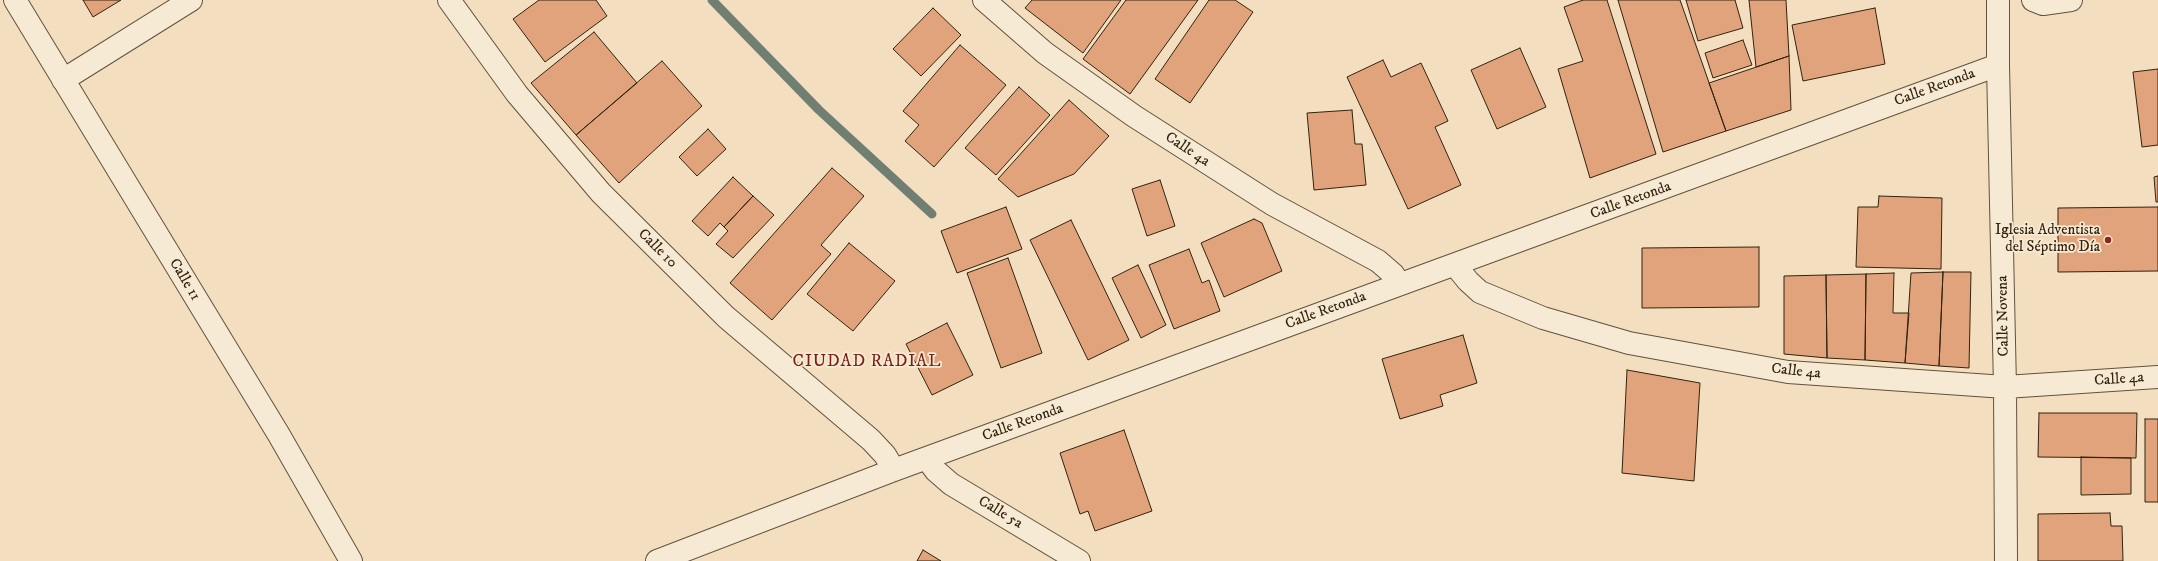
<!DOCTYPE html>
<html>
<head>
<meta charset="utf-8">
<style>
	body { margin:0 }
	canvas { display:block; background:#f3dfbf }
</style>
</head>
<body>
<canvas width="2158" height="561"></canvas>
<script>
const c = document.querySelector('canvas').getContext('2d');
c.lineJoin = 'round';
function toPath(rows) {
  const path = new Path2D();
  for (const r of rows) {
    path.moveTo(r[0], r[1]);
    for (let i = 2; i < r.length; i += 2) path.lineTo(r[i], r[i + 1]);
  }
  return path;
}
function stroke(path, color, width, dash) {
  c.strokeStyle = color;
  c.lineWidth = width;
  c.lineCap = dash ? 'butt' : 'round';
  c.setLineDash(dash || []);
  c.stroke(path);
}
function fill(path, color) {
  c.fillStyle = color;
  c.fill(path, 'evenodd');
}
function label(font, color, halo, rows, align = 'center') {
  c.font = font + ' "IM FELL DW Pica",serif';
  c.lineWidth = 3.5;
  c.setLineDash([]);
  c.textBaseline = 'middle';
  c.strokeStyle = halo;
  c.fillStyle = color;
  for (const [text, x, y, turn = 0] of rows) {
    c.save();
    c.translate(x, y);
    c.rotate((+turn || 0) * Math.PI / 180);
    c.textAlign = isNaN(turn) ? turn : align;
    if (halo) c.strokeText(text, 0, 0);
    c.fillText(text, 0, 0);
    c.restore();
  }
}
stroke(toPath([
	[712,0,819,110,932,214]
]), '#717f73', 9);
const building = toPath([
	[83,0,121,0,93,17,83,0],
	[539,0,596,0,607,16,545,62,513,19,539,0],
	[1032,0,1121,0,1083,53,1025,8,1032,0],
	[1126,0,1198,0,1130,94,1083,59,1126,0],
	[1209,0,1235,0,1253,12,1190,103,1155,79,1209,0],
	[1583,0,1607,0,1656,154,1590,178,1558,69,1583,61,1564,7,1583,0],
	[1618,0,1680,0,1726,131,1663,152,1618,0],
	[1686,0,1735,0,1743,28,1698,41,1686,0],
	[1749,0,1786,0,1789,56,1756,67,1749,0],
	[933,8,961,35,921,76,893,49,933,8],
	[1875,8,1885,64,1803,81,1792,25,1875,8],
	[594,32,637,83,576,135,531,83,594,32],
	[1743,40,1752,65,1713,78,1705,53,1743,40],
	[960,45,1006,85,934,167,905,141,919,125,903,111,960,45],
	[1520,48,1546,107,1497,129,1471,70,1520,48],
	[1789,56,1791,110,1726,131,1709,83,1789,56],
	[1383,60,1391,77,1421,63,1448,121,1435,127,1461,185,1408,209,1347,77,1383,60],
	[662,61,702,106,619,183,576,135,662,61],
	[2158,69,2158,145,2142,147,2133,72,2158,69],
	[1019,87,1050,115,996,175,965,148,1019,87],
	[1069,100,1109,136,1074,174,1018,197,998,179,1069,100],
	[1352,110,1355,144,1362,144,1366,185,1314,190,1307,113,1352,110],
	[708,129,726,149,697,176,679,157,708,129],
	[832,168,864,196,821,245,831,254,772,320,730,283,832,168],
	[2158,176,2158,202,2156,202,2154,177,2158,176],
	[733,177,753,196,724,227,720,223,708,236,692,221,733,177],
	[1160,180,1175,226,1147,236,1132,189,1160,180],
	[753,196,774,215,733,258,716,244,728,231,724,227,753,196],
	[1879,196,1942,198,1941,269,1856,267,1858,207,1878,207,1879,196],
	[1006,207,1022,249,957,273,941,231,1006,207],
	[2158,207,2158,271,2058,272,2058,208,2158,207],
	[1254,219,1262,223,1282,271,1224,297,1201,243,1254,219],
	[1071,220,1129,340,1088,360,1030,240,1071,220],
	[849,243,895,281,853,331,807,294,849,243],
	[1759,247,1759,307,1642,308,1642,248,1759,247],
	[1189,249,1202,283,1209,280,1220,311,1174,329,1149,265,1189,249],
	[1008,258,1042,353,1001,368,967,273,1008,258],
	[1138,265,1166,325,1141,338,1112,278,1138,265],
	[1943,272,1971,272,1969,368,1939,366,1943,272],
	[1943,272,1939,366,1905,363,1911,273,1943,272],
	[1894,273,1893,313,1909,313,1905,363,1865,360,1866,274,1894,273],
	[1866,274,1865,360,1827,358,1826,275,1866,274],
	[1826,275,1827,358,1784,354,1784,276,1826,275],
	[947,323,973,375,932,395,906,344,947,323],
	[1463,335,1477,383,1440,395,1443,406,1400,419,1382,359,1463,335],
	[1627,370,1700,383,1694,481,1622,473,1627,370],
	[2039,413,2137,413,2136,458,2038,457,2039,413],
	[2145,419,2158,419,2158,502,2145,502,2145,419],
	[1124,430,1152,511,1095,531,1088,511,1080,514,1060,453,1124,430],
	[2081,457,2131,458,2131,494,2081,495,2081,457],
	[2110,513,2111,526,2122,526,2123,561,2038,561,2038,514,2110,513],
	[923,550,941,561,917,561,923,550]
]);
fill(building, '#e0a37c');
stroke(building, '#32230f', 1);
const minor = toPath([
	[15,0,279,435,351,561],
	[449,0,517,94,601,193,726,317,871,440,885,455,894,470],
	[984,0,1045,53,1134,116,1272,204,1378,261,1393,274,1399,284],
	[1998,0,1998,65,2005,387,2006,561],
	[2033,0,2043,4,2071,0],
	[63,80,191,0],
	[1455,265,1468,281,1480,292,1543,318,1629,343,1788,372,2005,387,2158,377],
	[927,459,936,471,951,484,1079,561],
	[657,561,894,470,1998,65]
]);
stroke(minor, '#62523b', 24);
stroke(minor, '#f7ead5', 22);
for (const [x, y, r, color] of [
	[2108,240,4,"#8f2418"]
]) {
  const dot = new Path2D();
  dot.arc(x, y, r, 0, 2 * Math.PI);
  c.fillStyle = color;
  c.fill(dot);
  stroke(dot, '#f7ead5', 1.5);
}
label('15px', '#32230f', '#f7ead5', [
	["Calle Retonda",1935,88,-20],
	["Calle 4a",1187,150,33],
	["Calle Retonda",1631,201,-20],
	["Calle 10",657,249,45],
	["Calle 11",184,280,59],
	["Calle Retonda",1326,311,-20],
	["Calle Novena",2004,316,-91],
	["Calle 4a",1796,372,6],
	["Calle 4a",2119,380,-4],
	["Calle Retonda",1023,423,-20],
	["Calle 5a",1000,513,31]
]);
label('15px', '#32230f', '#f7ead5', [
	["Iglesia Adventista",2100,231],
	["del Séptimo Día",2100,248]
], 'right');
c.letterSpacing = '1px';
label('17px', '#7a1f14', '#f7ead5', [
	["CIUDAD RADIAL",867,362]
]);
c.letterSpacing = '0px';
</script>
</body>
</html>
